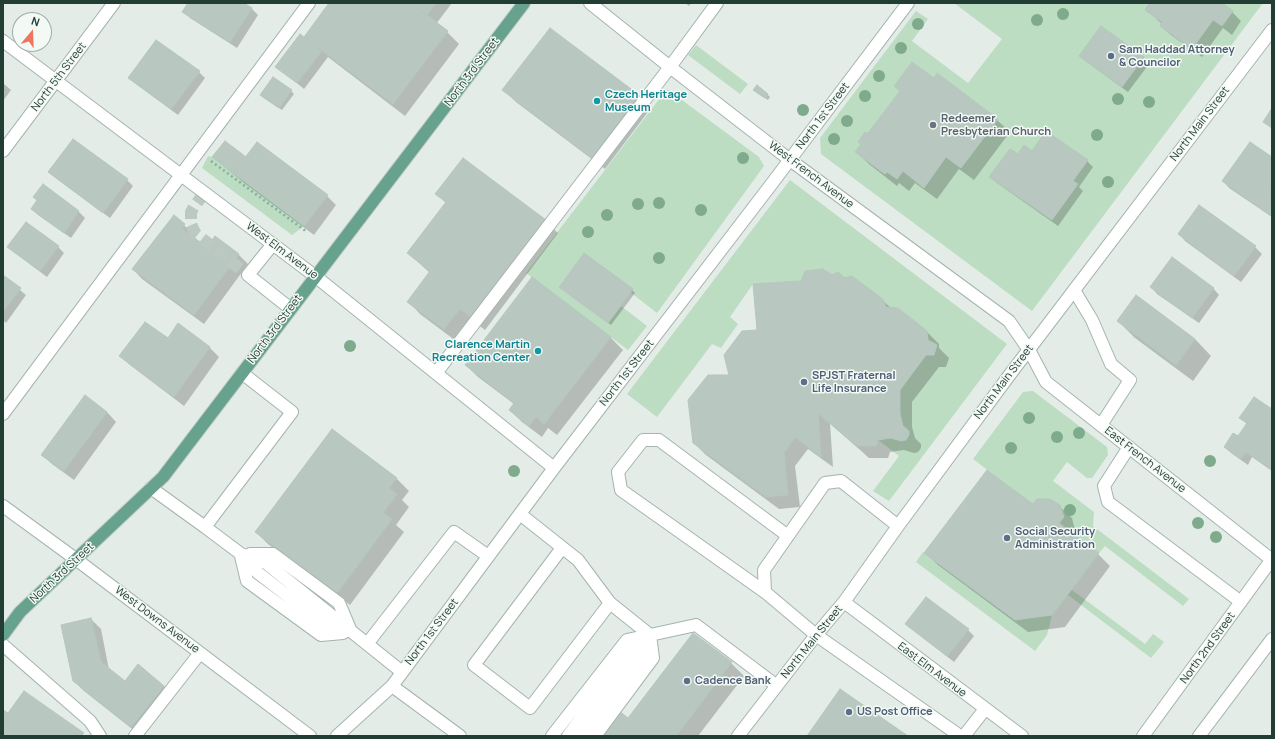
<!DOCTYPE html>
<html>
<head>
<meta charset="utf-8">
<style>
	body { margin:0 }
	#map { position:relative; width:1275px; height:739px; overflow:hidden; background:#e3ece7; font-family:Manrope,sans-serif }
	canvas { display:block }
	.frame { position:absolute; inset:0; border:4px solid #223e34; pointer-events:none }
	.north { position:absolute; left:12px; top:12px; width:40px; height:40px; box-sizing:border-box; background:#f3f9f5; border:1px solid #9faea8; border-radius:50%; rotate:19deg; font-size:11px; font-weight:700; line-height:16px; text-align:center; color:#223e34 }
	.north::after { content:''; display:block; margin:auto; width:14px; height:18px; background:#f1745c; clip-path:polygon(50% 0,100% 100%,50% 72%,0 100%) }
</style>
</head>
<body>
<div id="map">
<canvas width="1275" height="739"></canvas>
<div class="frame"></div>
<div class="north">N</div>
</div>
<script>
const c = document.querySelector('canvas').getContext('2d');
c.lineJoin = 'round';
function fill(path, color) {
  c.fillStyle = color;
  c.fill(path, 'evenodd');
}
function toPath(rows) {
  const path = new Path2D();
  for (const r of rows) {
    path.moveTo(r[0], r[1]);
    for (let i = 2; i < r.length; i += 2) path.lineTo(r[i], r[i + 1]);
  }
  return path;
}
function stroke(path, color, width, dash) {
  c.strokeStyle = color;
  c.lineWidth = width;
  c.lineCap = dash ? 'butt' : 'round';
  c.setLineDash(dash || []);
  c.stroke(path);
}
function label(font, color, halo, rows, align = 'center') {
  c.font = font + ' Manrope,sans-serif';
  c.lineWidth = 3;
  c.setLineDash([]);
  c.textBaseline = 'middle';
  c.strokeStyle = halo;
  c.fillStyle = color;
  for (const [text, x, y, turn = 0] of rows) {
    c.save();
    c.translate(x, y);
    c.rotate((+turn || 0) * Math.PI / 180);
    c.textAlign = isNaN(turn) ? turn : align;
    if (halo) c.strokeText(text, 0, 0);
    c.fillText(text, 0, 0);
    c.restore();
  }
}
fill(toPath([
	[954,3,1263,3,1032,311,821,154,820,138,916,11,928,19,912,41,968,83,1002,39],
	[912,62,934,78,937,73,998,119,961,168,946,157,924,187,903,171,897,179,887,172,884,174,855,152,861,144,858,142,865,132,868,133,900,91,894,86],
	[696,45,748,84,740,94,688,55],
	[667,89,759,157,764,166,657,313,630,292,584,253,559,286,608,323,621,306,647,326,628,350,526,273],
	[208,156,212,157,304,226,292,235,202,168],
	[790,180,1007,344,889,501,873,491,899,456,878,440,891,438,901,441,906,440,909,435,909,431,903,426,900,414,900,390,926,355,934,355,937,345,928,340,927,331,898,308,886,307,883,299,852,276,845,278,838,272,832,275,823,269,805,271,801,281,753,284,730,317,738,324,721,348,712,344,657,417,627,394],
	[1033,391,1107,447,1108,455,1092,478,1087,478,1067,462,1053,481,1094,512,1093,526,1189,599,1183,606,1105,546,1099,553,1059,523,1064,517,1060,505,1050,499,1038,499,1033,504,973,459,1023,392],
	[923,552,1015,620,1052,615,1047,635,1035,651,916,562],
	[1072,590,1145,644,1153,634,1164,642,1151,658,1068,595]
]), '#bcddc2');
fill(toPath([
	[189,3,242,3,252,9,258,15,237,48,190,18,184,11],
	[330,3,452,3,436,24,447,32,459,44,405,116,328,57,304,89,276,66,304,38],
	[685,3,691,3,689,6],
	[1151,3,1220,3,1232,12,1241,21,1232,35,1223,28,1202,57,1171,35,1161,26,1162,24,1146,9],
	[550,29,639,96,651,108,605,169,516,102,504,90],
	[1080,56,1143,58,1149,64,1128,92,1087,62],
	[199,72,205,78,178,115,136,84,130,78],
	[934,79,997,120,1010,132,974,180,959,169,937,199,915,183,909,191,899,183,897,186,869,164,856,152,901,91],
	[3,83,11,90,3,101],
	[291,91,294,94,282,110,264,98],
	[757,93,767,94,770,97,768,100],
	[1250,143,1272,158,1272,217,1229,188,1223,181],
	[1032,152,1087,161,1093,167,1079,187,1083,191,1058,226,997,183,991,177,1018,156],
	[213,157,246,158,327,196,336,205,314,235,244,183],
	[49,172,127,180,133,186,110,218,56,178],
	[43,186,79,212,85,218,71,238,38,215,32,209,38,200],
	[437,194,545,221,558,233,485,330,472,320,456,341,420,314,408,301,430,273,408,253,446,203],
	[1200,206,1255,247,1262,254,1241,282,1185,241,1179,234],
	[174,217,194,234,192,237,207,248,238,254,248,264,204,324,142,279,133,269],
	[9,247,58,247,64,253,47,277,15,253],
	[3,276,26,295,6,323,3,320],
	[832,276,845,279,882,300,892,309,927,332,939,344,939,348,949,358,946,367,939,367,912,402,912,427,915,438,921,444,921,448,918,452,914,453,904,450,890,452,888,458,869,458,830,423,833,467,808,449,795,466,800,507,779,509,706,455,694,443,730,376,758,331,801,281],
	[1151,287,1213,288,1219,295,1199,323,1157,294],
	[563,289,632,290,635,293,611,325],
	[1118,321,1195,339,1211,356,1193,381,1135,338],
	[179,325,210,348,219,357,184,406,130,365,121,356,168,339],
	[611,338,623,350,557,435,548,428,542,437,522,422,510,410,514,404,478,377,466,365],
	[85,397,107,412,116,422,74,480,52,464,42,455],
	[1272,411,1272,471,1252,457,1248,465,1231,453,1225,447,1238,438,1247,424,1241,418],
	[332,431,397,479,409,491,402,500,409,507,396,525,404,532,350,605,268,544,256,532],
	[1033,505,1059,506,1072,518,1075,530,1072,534,1098,554,1110,566,1065,627,1028,632,938,565,925,552],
	[91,619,101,629,109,670,125,683,164,686,173,696,141,736,84,691,74,681],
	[906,624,968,630,974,636,954,662,913,630],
	[693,634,731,663,744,676,698,736,562,736,556,730,628,719]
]), '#0003');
const building = toPath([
	[188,3,244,3,252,8,230,42,182,12,188,3],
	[329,3,411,3,448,31,393,104,304,37,329,3],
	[411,3,436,3,427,15,411,3],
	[1150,3,1222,3,1233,11,1222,26,1213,20,1192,49,1160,26,1162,22,1145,10,1150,3],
	[1101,26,1144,57,1122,87,1079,56,1101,26],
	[550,28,639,95,592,158,502,90,550,28],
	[300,34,322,51,297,83,275,67,300,34],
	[156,40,200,71,171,109,128,78,156,40],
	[912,62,934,78,937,73,998,119,961,168,946,157,924,188,903,171,897,179,887,172,885,174,855,152,861,144,858,142,865,132,868,133,900,91,894,86,912,62],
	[273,77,292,90,279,108,260,95,273,77],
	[757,85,768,94,765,98,753,90,757,85],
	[1272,108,1272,128,1263,122,1272,108],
	[1046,131,1088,160,1073,181,1078,184,1052,220,989,177,1010,149,1018,154,1024,145,1032,151,1046,131],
	[73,139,128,179,103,213,48,172,73,139],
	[225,141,246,157,233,173,212,157,225,141],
	[257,142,328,195,304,226,233,173,257,142],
	[1250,142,1272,157,1271,216,1222,181,1250,142],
	[463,158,546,220,472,318,460,309,444,329,407,302,430,271,407,253,446,202,435,194,463,158],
	[43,184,79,211,64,233,31,209,37,200,33,197,43,184],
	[1199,205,1256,246,1234,276,1178,234,1199,205],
	[174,215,185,224,182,229,207,247,215,236,239,254,194,315,132,269,174,215],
	[26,222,59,246,40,271,7,247,26,222],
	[584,253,633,289,608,323,559,287,584,253],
	[1172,257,1214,288,1192,318,1150,287,1172,257],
	[823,269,832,275,838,272,845,278,852,276,883,299,886,307,898,308,927,331,928,340,937,345,934,355,926,355,900,390,900,414,903,426,909,431,909,435,906,440,901,441,891,438,878,440,876,446,856,446,818,413,821,457,795,437,784,453,788,495,766,497,693,443,688,400,708,375,729,375,724,355,742,331,757,330,753,284,801,281,805,271,823,269],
	[3,275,21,288,3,312,3,275],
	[532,277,611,337,544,424,536,417,529,426,509,410,514,403,465,365,532,277],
	[1136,295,1195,339,1176,365,1117,321,1136,295],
	[145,322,168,338,178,323,210,347,174,397,119,356,145,322],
	[85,395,107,412,64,471,41,455,85,395],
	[1254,397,1272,409,1272,470,1246,452,1241,459,1224,447,1233,433,1238,436,1247,423,1239,418,1254,397],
	[332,429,397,478,389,488,397,494,383,513,392,519,337,593,255,532,332,429],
	[987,470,1033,504,1037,499,1050,499,1060,505,1064,517,1059,523,1099,553,1052,615,1015,620,924,553,987,470],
	[926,597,969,629,947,656,905,624,926,597],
	[91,618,101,662,125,681,138,664,164,686,131,727,73,681,61,625,91,618],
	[693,633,732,662,676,736,562,736,554,730,578,699,609,703,628,718,693,633],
	[840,689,908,736,807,736,840,689],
	[24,691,84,733,81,736,3,736,3,710,8,713,24,691]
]);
fill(building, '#b8c7c0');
stroke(building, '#b5c6bd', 1);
stroke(toPath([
	[204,193,194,207,191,212,191,224,195,233,248,275]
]), '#bcc9c3', 12, [12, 6]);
const minor = toPath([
	[590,3,670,67,790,160,1009,321,1029,350,1046,382,1272,560],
	[3,41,315,276,554,468],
	[3,151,114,3],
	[273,244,248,275,291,309],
	[1074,290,1092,320,1111,364,1130,380,1101,425],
	[436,373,670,67,717,3],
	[3,414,309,3],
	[1129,447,1104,486,1108,502,1241,602],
	[151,488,205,527,292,412,242,373],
	[3,506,77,560,310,736],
	[520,514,578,560,610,603,530,708,474,665,562,548],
	[898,526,841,481,825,483,764,570,765,592,816,635,960,736],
	[205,527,241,554,258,573,327,626,348,631],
	[241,554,266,563,402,672],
	[250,554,273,554,339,603,350,629],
	[241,556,247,581,321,635,343,633],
	[765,592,621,490,618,472,643,440,659,440,788,536],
	[844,602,1022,736],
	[367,644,454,532,488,556],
	[3,645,90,721,100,736],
	[392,686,460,736],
	[135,736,200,653],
	[337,736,392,686,554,468,770,186,908,3],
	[552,736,627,640,696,625,777,686],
	[568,736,634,646,646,638],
	[582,736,643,653,650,636],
	[595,736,653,658,650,635,610,603],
	[738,736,816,635,844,602,898,526,1008,377,1272,30],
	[964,736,985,709],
	[1143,736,1272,559],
	[1199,736,1272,639]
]);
const major = toPath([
	[3,635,20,612,163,477,524,3]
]);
stroke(minor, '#a5b4ae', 14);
stroke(major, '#c1c9c6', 14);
stroke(toPath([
	[211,161,307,232]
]), '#83b09e', 2.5, [2, 3]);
stroke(minor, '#fff', 12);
stroke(major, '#67a28e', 12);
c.fillStyle = '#7faa8c';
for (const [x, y] of [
	[1063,14],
	[1037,20],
	[918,24],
	[901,48],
	[879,76],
	[865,96],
	[1118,99],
	[1149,102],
	[803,110],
	[847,121],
	[1097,135],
	[834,139],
	[743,158],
	[1108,182],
	[659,203],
	[638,204],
	[701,210],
	[607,215],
	[588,232],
	[659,258],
	[350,346],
	[1029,418],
	[1079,433],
	[1057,437],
	[1011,448],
	[1210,461],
	[514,471],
	[1070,510],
	[1198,523],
	[1216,537]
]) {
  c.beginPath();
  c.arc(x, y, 6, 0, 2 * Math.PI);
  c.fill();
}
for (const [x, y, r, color] of [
	[1111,56,4,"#5c6f8a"],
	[597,101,4,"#0f9aa8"],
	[933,125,4,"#6b7280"],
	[538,351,4,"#0f9aa8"],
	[804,382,4,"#5c6f8a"],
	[1007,538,4,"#5c6f8a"],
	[687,681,4,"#5c6f8a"],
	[849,712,4,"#5c6f8a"]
]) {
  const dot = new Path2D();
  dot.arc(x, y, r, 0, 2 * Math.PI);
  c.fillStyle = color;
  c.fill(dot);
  stroke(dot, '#f3f9f5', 1.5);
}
label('bold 11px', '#4e5e75', '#f3f9f5', [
	["Sam Haddad Attorney",1119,50],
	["& Councilor",1119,63],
	["SPJST Fraternal",812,376],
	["Life Insurance",812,389],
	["Social Security",1015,532],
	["Administration",1015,545],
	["Cadence Bank",695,681],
	["US Post Office",857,712]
], 'left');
label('11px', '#223e34', '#f3f9f5', [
	["North 3rd Street",472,72,-53],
	["North 5th Street",59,77,-53],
	["North 1st Street",823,116,-53],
	["North Main Street",1200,124,-53],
	["West French Avenue",811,175,37],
	["West Elm Avenue",282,251,37],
	["North 3rd Street",275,329,-53],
	["North 1st Street",627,373,-52],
	["North Main Street",1004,382,-53],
	["East French Avenue",1145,460,38],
	["North 3rd Street",62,573,-43],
	["West Downs Avenue",157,620,37],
	["North 1st Street",432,632,-53],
	["North Main Street",812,642,-51],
	["North 2nd Street",1208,648,-54],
	["East Elm Avenue",932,670,37]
]);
label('bold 11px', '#0d838f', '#f3f9f5', [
	["Czech Heritage",605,95],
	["Museum",605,108],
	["Clarence Martin",530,345,"right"],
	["Recreation Center",530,358,"right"]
], 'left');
label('bold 11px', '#5b616d', '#f3f9f5', [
	["Redeemer",941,119],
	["Presbyterian Church",941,132]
], 'left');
</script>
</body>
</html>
